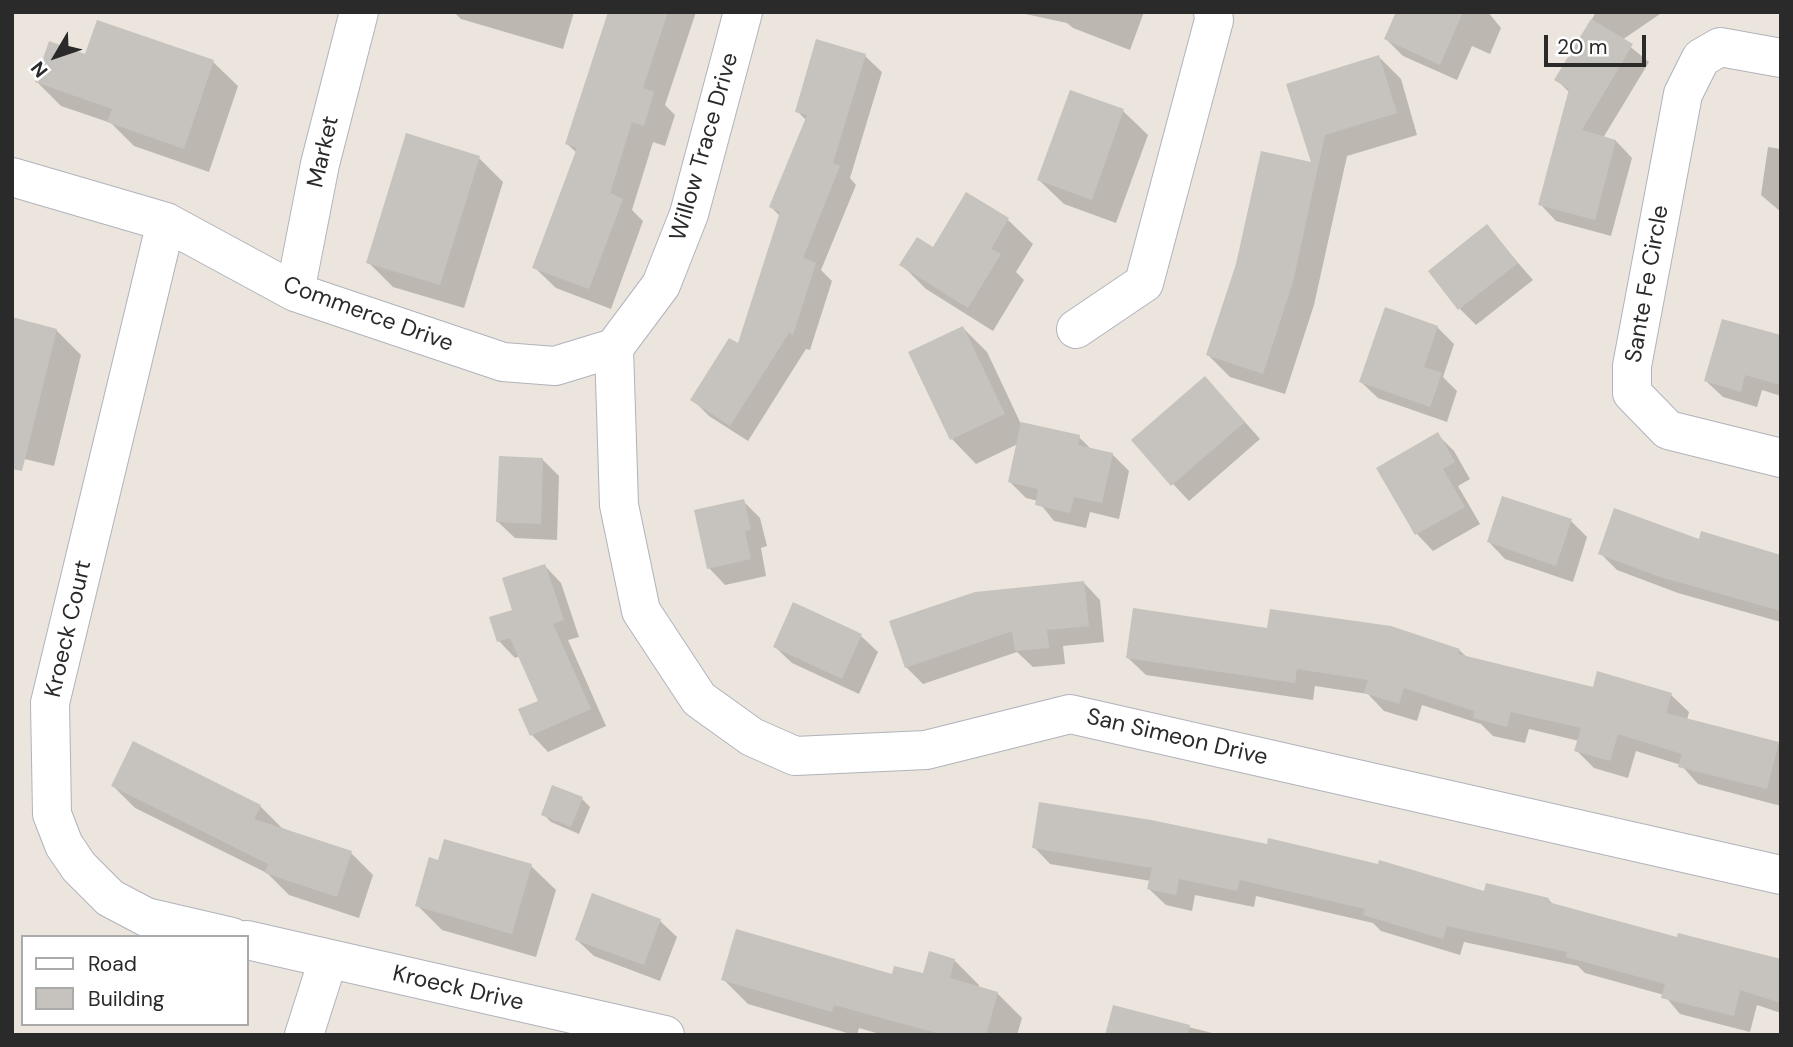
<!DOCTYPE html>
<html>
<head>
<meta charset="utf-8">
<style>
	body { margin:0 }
	#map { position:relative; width:1793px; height:1047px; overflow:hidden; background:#ebe5dd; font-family:"DM Sans",sans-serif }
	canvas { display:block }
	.frame { position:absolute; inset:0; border:14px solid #2a2a2a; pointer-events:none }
	.legend { position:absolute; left:21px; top:935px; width:228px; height:91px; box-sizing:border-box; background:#fff; border:2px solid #aaa; margin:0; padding:9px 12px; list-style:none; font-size:21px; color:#2a2a2a }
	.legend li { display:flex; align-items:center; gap:14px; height:35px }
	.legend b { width:35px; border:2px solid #aaa }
	.north { position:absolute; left:21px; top:21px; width:70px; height:70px; -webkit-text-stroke:5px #fff; paint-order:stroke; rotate:231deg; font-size:19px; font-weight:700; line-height:28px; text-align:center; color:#2a2a2a }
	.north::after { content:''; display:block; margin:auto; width:24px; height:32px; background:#2a2a2a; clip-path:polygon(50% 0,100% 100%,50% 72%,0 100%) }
	.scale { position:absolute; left:1544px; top:35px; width:102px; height:32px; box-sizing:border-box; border:4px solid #2a2a2a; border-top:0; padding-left:9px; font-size:21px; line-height:24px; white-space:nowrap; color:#2a2a2a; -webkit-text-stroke:5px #fff; paint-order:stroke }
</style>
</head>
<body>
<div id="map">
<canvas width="1793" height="1047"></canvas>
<div class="frame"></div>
<ul class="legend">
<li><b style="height:9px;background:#fff"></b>Road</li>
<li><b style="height:19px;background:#c6c2bd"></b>Building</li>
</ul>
<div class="north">N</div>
<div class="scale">20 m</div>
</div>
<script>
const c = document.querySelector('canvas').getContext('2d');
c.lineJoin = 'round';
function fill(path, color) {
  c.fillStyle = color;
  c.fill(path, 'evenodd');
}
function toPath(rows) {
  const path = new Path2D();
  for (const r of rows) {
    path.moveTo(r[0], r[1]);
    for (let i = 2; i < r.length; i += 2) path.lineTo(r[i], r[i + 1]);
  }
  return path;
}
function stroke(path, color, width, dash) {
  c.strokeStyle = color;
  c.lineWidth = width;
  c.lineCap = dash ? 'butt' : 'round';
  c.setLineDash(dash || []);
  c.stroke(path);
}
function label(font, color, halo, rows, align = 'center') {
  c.font = font + ' "DM Sans",sans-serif';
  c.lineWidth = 7;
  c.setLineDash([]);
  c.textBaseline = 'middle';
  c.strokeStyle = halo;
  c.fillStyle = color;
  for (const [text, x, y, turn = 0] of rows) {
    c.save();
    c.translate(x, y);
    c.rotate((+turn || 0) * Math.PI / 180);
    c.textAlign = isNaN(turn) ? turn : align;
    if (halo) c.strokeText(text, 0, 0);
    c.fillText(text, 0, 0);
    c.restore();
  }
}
fill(toPath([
	[454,12,574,12,563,49,461,19],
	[610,12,696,12,665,105,675,115,665,146,653,142,632,210,643,221,611,309,556,288,534,267,577,153,567,144],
	[1016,12,1144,12,1130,50,1073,28,1067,23],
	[1398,12,1488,12,1501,28,1490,54,1472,46,1457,80,1403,56,1386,39],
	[1596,12,1663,12,1622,40,1649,62,1603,138,1616,141,1632,158,1611,236,1556,221,1540,204,1570,93,1557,80],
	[86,56,213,62,238,86,209,172,134,146,111,123,61,106,37,82],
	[865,56,882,72,850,178,856,185,821,270,832,281,810,350,806,349,748,441,709,416,692,399,739,346,780,216,771,207,807,121,797,111],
	[1379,57,1401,79,1417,135,1347,156,1314,305,1285,394,1230,377,1208,355,1313,164,1288,85],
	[1071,92,1123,111,1148,135,1116,223,1064,204,1039,180],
	[1768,147,1781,149,1781,212,1761,195],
	[479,158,503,182,464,308,393,287,368,262],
	[967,194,1008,220,1033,244,1016,272,1024,280,993,331,926,289,902,265,933,250],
	[1487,227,1533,280,1476,325,1460,309],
	[1437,327,1454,344,1443,377,1457,391,1447,422,1378,398,1361,382],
	[963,328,987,352,1021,424,1079,437,1092,450,1112,454,1129,471,1119,519,1090,512,1086,528,1054,521,1038,501,1026,498,1010,482,1018,444,976,464,952,439],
	[56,330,81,355,54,466,12,456],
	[1781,337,1781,396,1762,390,1757,407,1723,397,1706,381],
	[1221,395,1260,439,1189,501,1133,441],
	[1437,434,1454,451,1470,479,1458,486,1480,524,1433,551,1417,534,1379,468],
	[542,459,559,476,557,540,515,538,498,522],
	[743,501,760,518,767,546,761,548,766,576,725,585,709,568],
	[1571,521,1587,537,1573,582,1505,559,1489,542],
	[1700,541,1781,556,1781,622,1678,593,1617,570,1600,553],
	[545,566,561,583,579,637,568,640,606,726,548,752,532,735,540,702,520,656,515,658,499,641,514,611],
	[1084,583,1100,600,1104,642,1063,646,1065,664,1033,667,1017,652,923,684,906,667],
	[1269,630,1459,650,1468,658,1594,689,1671,695,1689,712,1687,720,1781,744,1781,806,1698,784,1681,765,1636,751,1628,778,1594,768,1576,750,1579,741,1529,729,1525,743,1493,736,1481,724,1422,705,1417,721,1384,711,1368,694,1315,686,1313,700,1146,675,1128,658],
	[861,636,878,652,859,694,792,663,775,647],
	[113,786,260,806,282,828,351,853,373,875,359,918,289,895,267,873,135,808],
	[582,799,590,807,579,834,551,822,543,814],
	[1034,847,1548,899,1554,905,1678,940,1781,959,1781,1013,1757,1005,1750,1032,1680,1014,1664,995,1585,973,1578,966,1464,942,1460,955,1381,931,1373,923,1256,896,1254,907,1195,895,1192,911,1166,905,1149,889,1151,881,1050,864],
	[440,862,531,866,556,890,536,957,442,930,417,905],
	[660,921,677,937,660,981,594,956,577,940],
	[954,960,979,985,978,988,997,993,1022,1018,1017,1035,883,1035,859,1028,857,1035,854,1035,748,1004,723,979,924,976],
	[1114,1008,1216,1034,1217,1035,1107,1035]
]), '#0003');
fill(toPath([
	[608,12,668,12,643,88,654,92,644,126,632,122,610,193,623,199,589,289,532,268,577,148,565,144],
	[1396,12,1463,12,1440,65,1384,39],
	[1591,19,1633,44,1582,130,1616,140,1595,220,1538,205,1569,89,1554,80],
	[97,20,214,60,184,149,107,122,112,109,35,82,49,41,85,54],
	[816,39,866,54,833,163,840,166,803,258,816,263,793,335,789,333,730,426,690,400,729,338,738,343,780,212,769,207,807,115,795,112],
	[1379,55,1397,113,1325,135,1293,282,1263,374,1206,355,1236,264,1261,151,1311,162,1286,84],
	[1070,90,1124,109,1092,200,1037,180],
	[406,133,480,156,440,285,366,263],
	[966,192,1009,218,991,249,1001,254,968,308,899,265,917,237,933,247],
	[1487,224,1518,263,1458,310,1428,271],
	[1385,307,1438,326,1424,367,1442,373,1430,407,1359,382],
	[12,317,57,329,22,471,12,469],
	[1722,319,1781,335,1781,385,1745,375,1741,392,1704,381],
	[963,326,1005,414,950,440,908,352],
	[1205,376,1245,422,1171,486,1131,440],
	[1021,422,1080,435,1078,445,1113,453,1102,503,1074,497,1070,513,1035,505,1038,489,1008,482],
	[1438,432,1455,462,1443,469,1465,507,1415,535,1376,468],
	[499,456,543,458,541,524,496,522],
	[1502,496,1572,519,1556,566,1487,542],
	[744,499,751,530,745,531,751,559,707,569,694,510],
	[1614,508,1699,539,1701,531,1781,555,1781,611,1660,577,1598,554],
	[545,564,564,620,553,624,591,709,530,736,518,709,538,701,510,638,497,642,489,617,512,610,502,578],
	[1084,581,1089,626,1047,630,1049,648,1015,651,1012,631,905,668,889,621,975,592],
	[793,602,862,634,842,679,773,647],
	[1133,608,1267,628,1270,609,1391,626,1460,649,1458,654,1593,687,1597,671,1672,693,1666,713,1779,742,1767,789,1678,767,1682,754,1618,734,1610,761,1574,751,1581,728,1511,712,1507,727,1473,718,1474,711,1404,688,1399,704,1364,693,1368,680,1297,669,1295,683,1126,658],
	[133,741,261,805,254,819,352,851,337,897,265,873,268,864,111,786],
	[552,785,583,797,571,827,541,815],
	[1039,802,1151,820,1267,844,1268,838,1378,864,1379,860,1484,891,1486,883,1549,898,1548,902,1677,937,1678,933,1781,959,1781,1003,1740,990,1734,1016,1661,998,1665,984,1566,957,1567,952,1447,926,1443,939,1363,915,1365,909,1240,880,1237,891,1179,879,1176,895,1147,889,1152,868,1032,848],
	[444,839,532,864,512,934,415,906,429,857,438,860],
	[592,893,661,919,644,965,575,940],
	[736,929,892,974,894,966,923,973,929,951,955,959,950,978,998,992,986,1035,944,1035,834,1005,832,1012,721,980],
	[1113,1005,1190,1025,1188,1035,1105,1035]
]), '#c6c2bd');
const minor = toPath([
	[1781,58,1720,47,1701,58,1683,94,1632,366,1632,393,1668,430,1781,458],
	[12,177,166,222,295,292,503,362,555,366,614,348],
	[166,222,50,703,52,814,64,845,79,867,110,898,146,917,232,937],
	[295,292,320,164,359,12],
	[1076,329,1144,283,1214,20,1213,12],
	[614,348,619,505,641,611,699,699,752,737,795,756,926,750,1070,714,1781,875],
	[614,348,661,285,689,214,743,12],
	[247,940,665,1035],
	[304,1035,328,960]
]);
stroke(minor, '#b1b3bc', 40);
stroke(minor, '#fff', 38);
label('23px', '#2a2a2a', '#fff', [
	["Willow Trace Drive",705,147,-74],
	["Market",324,152,-77],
	["Sante Fe Circle",1648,284,-80],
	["Commerce Drive",368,315,20],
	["Kroeck Court",69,629,-77],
	["San Simeon Drive",1177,738,13],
	["Kroeck Drive",458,989,13]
]);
</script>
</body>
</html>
